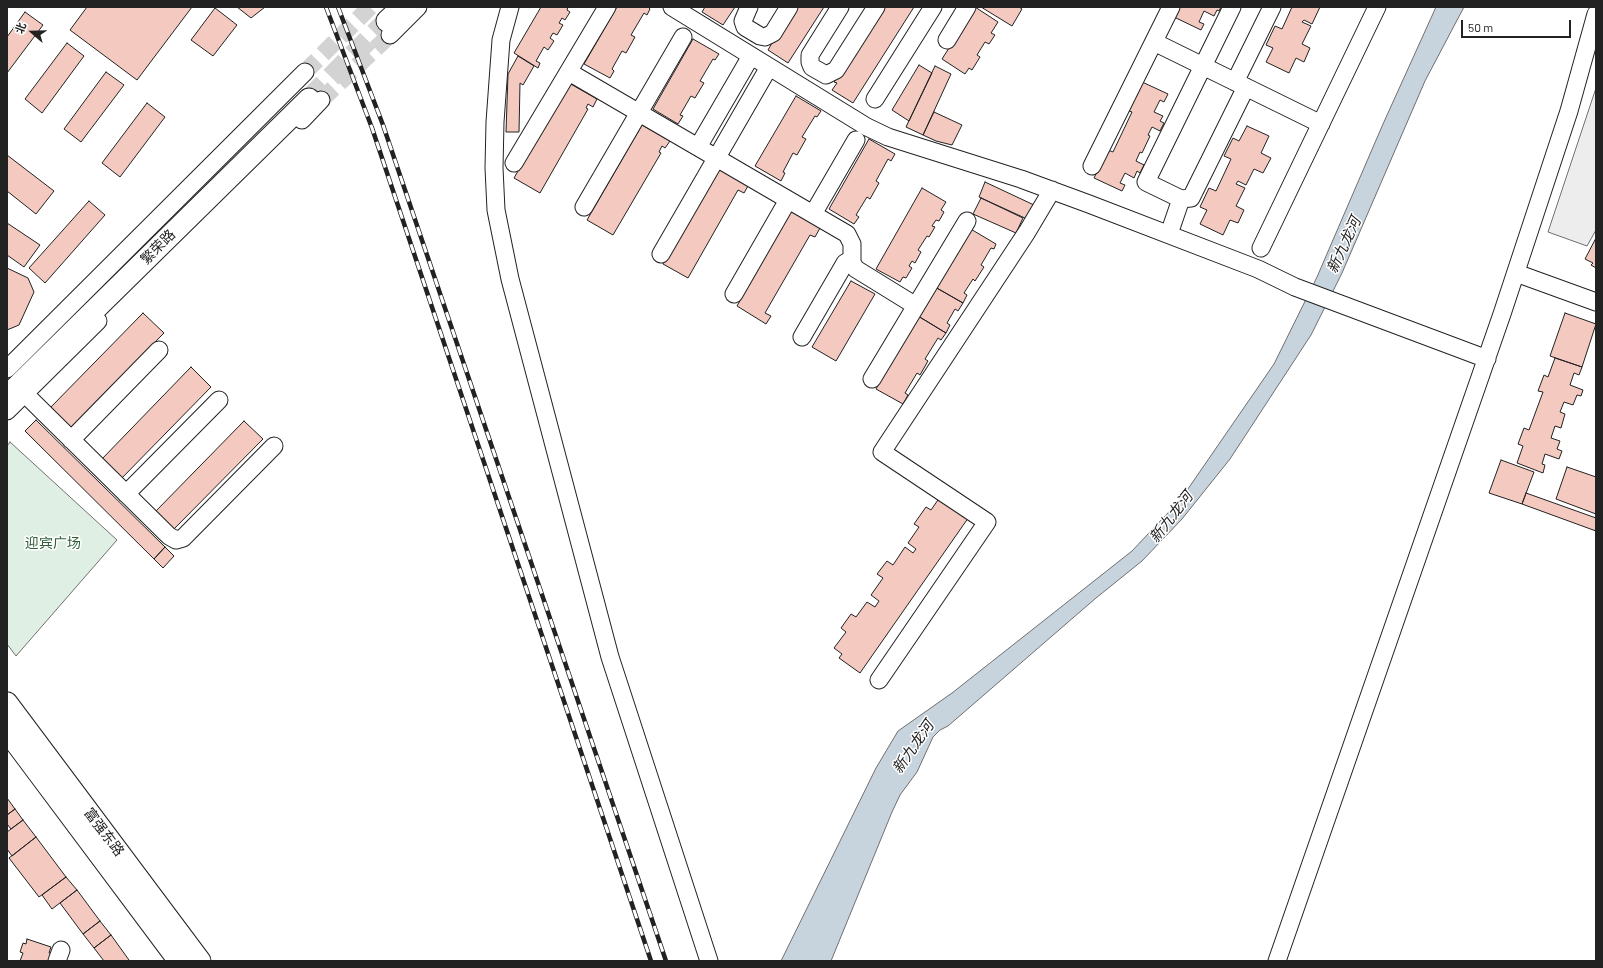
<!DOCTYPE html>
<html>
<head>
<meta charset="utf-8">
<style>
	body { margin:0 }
	#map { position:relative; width:1603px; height:968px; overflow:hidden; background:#fff; font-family:Barlow,"Noto Sans SC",sans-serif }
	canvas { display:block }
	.frame { position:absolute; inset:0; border:8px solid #222; pointer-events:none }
	.north { position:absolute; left:12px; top:12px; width:40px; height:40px; -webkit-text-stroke:3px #fff; paint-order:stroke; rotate:290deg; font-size:11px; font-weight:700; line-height:16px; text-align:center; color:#222 }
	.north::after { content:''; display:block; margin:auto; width:14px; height:18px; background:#222; clip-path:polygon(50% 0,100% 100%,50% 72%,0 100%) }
	.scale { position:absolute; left:1461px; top:20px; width:110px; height:18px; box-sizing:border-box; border:2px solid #222; border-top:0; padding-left:5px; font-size:12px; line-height:14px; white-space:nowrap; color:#222; -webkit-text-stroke:3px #fff; paint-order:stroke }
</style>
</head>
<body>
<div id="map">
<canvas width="1603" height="968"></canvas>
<div class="frame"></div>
<div class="north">北</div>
<div class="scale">50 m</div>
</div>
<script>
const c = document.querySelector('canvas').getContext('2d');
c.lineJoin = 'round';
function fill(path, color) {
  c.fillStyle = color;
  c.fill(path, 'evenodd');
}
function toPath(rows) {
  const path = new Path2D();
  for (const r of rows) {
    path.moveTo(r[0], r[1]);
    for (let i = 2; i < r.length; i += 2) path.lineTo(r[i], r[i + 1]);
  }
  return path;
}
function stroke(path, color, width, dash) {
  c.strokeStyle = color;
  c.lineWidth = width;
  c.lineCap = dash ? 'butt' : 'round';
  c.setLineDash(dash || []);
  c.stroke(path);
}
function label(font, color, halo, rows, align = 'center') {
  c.font = font + ' Barlow,"Noto Sans SC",sans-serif';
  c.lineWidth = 3;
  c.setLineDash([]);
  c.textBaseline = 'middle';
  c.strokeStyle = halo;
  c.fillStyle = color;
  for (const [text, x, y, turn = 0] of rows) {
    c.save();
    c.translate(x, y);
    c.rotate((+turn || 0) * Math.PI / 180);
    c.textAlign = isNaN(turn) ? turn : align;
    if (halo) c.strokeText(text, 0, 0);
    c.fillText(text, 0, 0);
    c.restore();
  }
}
const green = toPath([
	[10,442,117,540,16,656,7,644,7,446,10,442]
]);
fill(green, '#e0efe3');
stroke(green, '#6f6f6f', 1);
const parking = toPath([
	[1596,88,1596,230,1587,246,1548,232,1596,88]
]);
fill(parking, '#ededed');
stroke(parking, '#6f6f6f', 1);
const water = toPath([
	[1436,7,1464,7,1425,81,1342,273,1311,335,1230,459,1182,519,1142,561,1096,598,948,726,940,730,933,737,917,772,900,795,892,812,831,961,781,961,876,768,898,731,952,693,1132,551,1181,499,1274,364,1317,277,1383,124,1436,7]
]);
fill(water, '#c7d3dd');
stroke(water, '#6f6f6f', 1);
const building = toPath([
	[87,7,192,7,137,80,70,30,87,7],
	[237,7,265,7,251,18,237,7],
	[541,7,568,7,567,10,570,12,565,20,562,18,559,23,563,25,557,35,553,33,550,38,554,41,548,50,544,47,536,61,540,63,538,68,514,53,541,7],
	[617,7,648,7,650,9,647,15,644,13,631,35,635,37,626,53,622,51,612,69,614,71,610,78,584,64,617,7],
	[705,7,735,7,723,25,702,12,705,7],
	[794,7,824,7,788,63,768,50,772,43,769,42,794,7],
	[885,7,914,7,853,103,832,90,837,83,834,82,885,7],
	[975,7,998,22,991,33,995,35,989,44,985,42,977,55,980,57,972,70,969,68,965,74,942,59,975,7],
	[981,7,1019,7,1022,9,1012,26,981,7],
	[1178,7,1221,7,1219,11,1217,10,1214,16,1204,11,1199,22,1204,24,1201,30,1174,17,1178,7],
	[1292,7,1320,7,1312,24,1304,20,1302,22,1311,26,1302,44,1310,48,1304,62,1296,58,1289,73,1266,62,1273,48,1266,45,1275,26,1282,29,1292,7],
	[215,8,237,25,213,56,191,40,215,8],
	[25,12,43,25,7,73,7,37,25,12],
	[693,39,719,54,715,60,713,59,700,81,704,83,695,98,691,96,680,115,683,116,678,124,653,109,693,39],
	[67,43,84,56,42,113,25,99,67,43],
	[518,56,534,66,523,85,520,83,519,132,506,132,508,74,518,56],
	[919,65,932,73,909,121,892,110,919,65],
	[935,66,951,74,923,135,906,127,935,66],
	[106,72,124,85,81,142,64,129,106,72],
	[1140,81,1168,94,1164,102,1160,100,1154,112,1163,116,1160,121,1164,123,1160,131,1152,127,1148,135,1150,136,1142,153,1140,152,1136,161,1144,165,1140,173,1137,171,1134,178,1125,173,1120,183,1125,185,1122,191,1094,178,1108,150,1113,152,1132,112,1126,110,1140,81],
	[569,83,597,99,593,107,588,104,586,108,588,109,540,193,514,178,569,83],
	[796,96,821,111,817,117,815,116,802,137,806,139,797,155,793,153,783,172,785,173,781,181,755,166,796,96],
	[147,103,165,117,120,177,102,163,147,103],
	[934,112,962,125,952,145,936,141,923,135,934,112],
	[642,125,670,141,665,148,662,146,659,152,661,153,613,235,587,220,642,125],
	[1247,126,1269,136,1261,153,1271,158,1263,173,1254,169,1246,185,1238,181,1236,184,1245,188,1236,206,1244,210,1238,223,1230,220,1223,235,1200,224,1207,210,1200,207,1209,188,1216,191,1231,159,1224,156,1233,138,1239,141,1247,126],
	[869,139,895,154,891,161,888,159,876,181,879,183,870,199,867,197,856,215,859,217,854,224,829,209,869,139],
	[7,155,54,191,36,214,7,191,7,155],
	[718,169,748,186,744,193,738,190,688,278,663,264,718,169],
	[985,182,1034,205,1027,219,979,197,985,182],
	[922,188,946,202,941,210,944,212,939,221,936,220,932,226,935,227,929,237,927,236,918,250,921,252,915,263,912,261,909,266,912,268,906,278,903,277,900,282,876,269,922,188],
	[981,198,1023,218,1016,233,973,214,981,198],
	[89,201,105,215,45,283,29,268,89,201],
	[791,211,820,228,815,237,810,235,765,313,771,316,766,324,737,306,791,211],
	[7,223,40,245,24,267,7,255,7,223],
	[969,228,996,244,994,249,991,248,981,265,984,267,975,281,973,279,964,293,967,295,963,303,935,287,969,228],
	[1596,238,1596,268,1591,265,1593,263,1585,259,1596,238],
	[7,268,28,278,34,292,19,325,7,330,7,268],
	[851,281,875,294,836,361,812,347,851,281],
	[935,287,963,303,958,311,955,309,947,323,950,325,946,333,918,316,935,287],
	[143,313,164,333,68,430,48,410,143,313],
	[1565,313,1596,324,1582,367,1550,356,1565,313],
	[918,316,946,333,941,340,938,338,925,359,928,361,920,375,917,373,905,393,908,395,903,404,876,389,918,316],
	[1555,358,1582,367,1579,375,1574,373,1570,385,1583,390,1581,396,1577,395,1573,405,1564,402,1560,412,1565,414,1561,428,1555,426,1551,438,1560,441,1557,449,1562,451,1559,459,1545,454,1542,464,1545,465,1543,473,1517,463,1523,446,1518,444,1524,428,1529,430,1543,392,1538,391,1544,375,1548,377,1555,358],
	[191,367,211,387,120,480,100,461,191,367],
	[36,420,165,547,154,559,25,431,36,420],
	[244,421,263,439,172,531,154,513,244,421],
	[1501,460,1534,472,1522,504,1489,493,1501,460],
	[1567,467,1596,477,1596,514,1556,499,1567,467],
	[1526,493,1596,518,1596,531,1522,504,1526,493],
	[940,497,971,514,860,673,839,658,842,654,834,648,846,632,841,628,851,614,856,617,867,602,875,607,879,601,871,595,883,578,877,574,887,561,893,565,905,547,913,553,916,549,908,543,919,527,914,524,926,507,931,510,940,497],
	[165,547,174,556,163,568,154,559,165,547],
	[7,798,15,809,7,815,7,798],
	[15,809,23,820,11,829,7,824,7,815,15,809],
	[23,820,36,837,12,856,7,849,7,832,23,820],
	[36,837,66,877,39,897,9,858,36,837],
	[66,877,77,890,52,909,42,895,66,877],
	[77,890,100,921,83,934,60,903,77,890],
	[100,921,111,935,94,948,83,934,100,921],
	[111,935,129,960,127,961,104,961,94,948,111,935],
	[27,939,51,947,49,953,52,954,50,961,20,961,23,953,20,952,23,943,26,944,27,939]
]);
fill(building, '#f3c9c0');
stroke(building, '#222', 1);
stroke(toPath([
	[305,72,370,7],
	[321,100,390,35]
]), '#d3d3d3', 17, [17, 8]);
stroke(toPath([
	[309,99,387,21]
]), '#d3d3d3', 21, [21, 10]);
const minor = toPath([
	[510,7,501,40,495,122,494,168,496,210,510,279,610,657,709,961],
	[672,7,867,127,888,137,1021,179,1089,204,1258,269,1295,287,1487,359],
	[749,7,743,21,745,27,760,36,765,37,773,33,789,7],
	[840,7,810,55,810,62,812,67,826,75,836,70,876,7],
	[390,35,418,7],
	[947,40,967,7],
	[1154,42,1321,124],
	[569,72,847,234,852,244,852,263,856,269,916,306],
	[1235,82,1272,7],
	[875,99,933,7],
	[302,120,321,100],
	[698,147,751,56],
	[514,163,607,7],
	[1092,166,1171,7],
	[1181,199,1191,198,1246,87],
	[584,207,683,37],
	[813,214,856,140],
	[1169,234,1181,199,1146,182,1232,7],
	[1261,248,1377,7],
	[661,254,769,67],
	[1516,273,1596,302],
	[734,294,788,200],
	[802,337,845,263,852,259],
	[7,369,305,72],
	[872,379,967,221],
	[25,394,169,536,176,540,183,538,274,446],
	[7,411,98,321],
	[71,440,159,350],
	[126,494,219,400],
	[879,680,987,522,882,452,1027,232,1052,190],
	[57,961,61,950],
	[1277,961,1502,314,1569,111,1596,14]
]);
const major = toPath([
	[387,21,402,7],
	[7,396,309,99],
	[7,703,200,961],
	[7,731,179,961]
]);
stroke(minor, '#222', 19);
stroke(major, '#222', 23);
stroke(minor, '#fff', 17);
stroke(major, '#fff', 21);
const rail = toPath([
	[326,7,372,128,651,961],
	[338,7,383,125,666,961]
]);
stroke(rail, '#222', 4.5);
stroke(rail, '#fff', 3, [9]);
label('14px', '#222', '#fff', [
	["繁荣路",158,247,-45],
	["富强东路",104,832,53]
]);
label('14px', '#2f5e38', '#fff', [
	["迎宾广场",53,543]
]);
label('italic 15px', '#222', '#fff', [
	["新九龙河",1344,245,-65],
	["新九龙河",1171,517,-52],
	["新九龙河",913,747,-55]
]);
</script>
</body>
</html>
